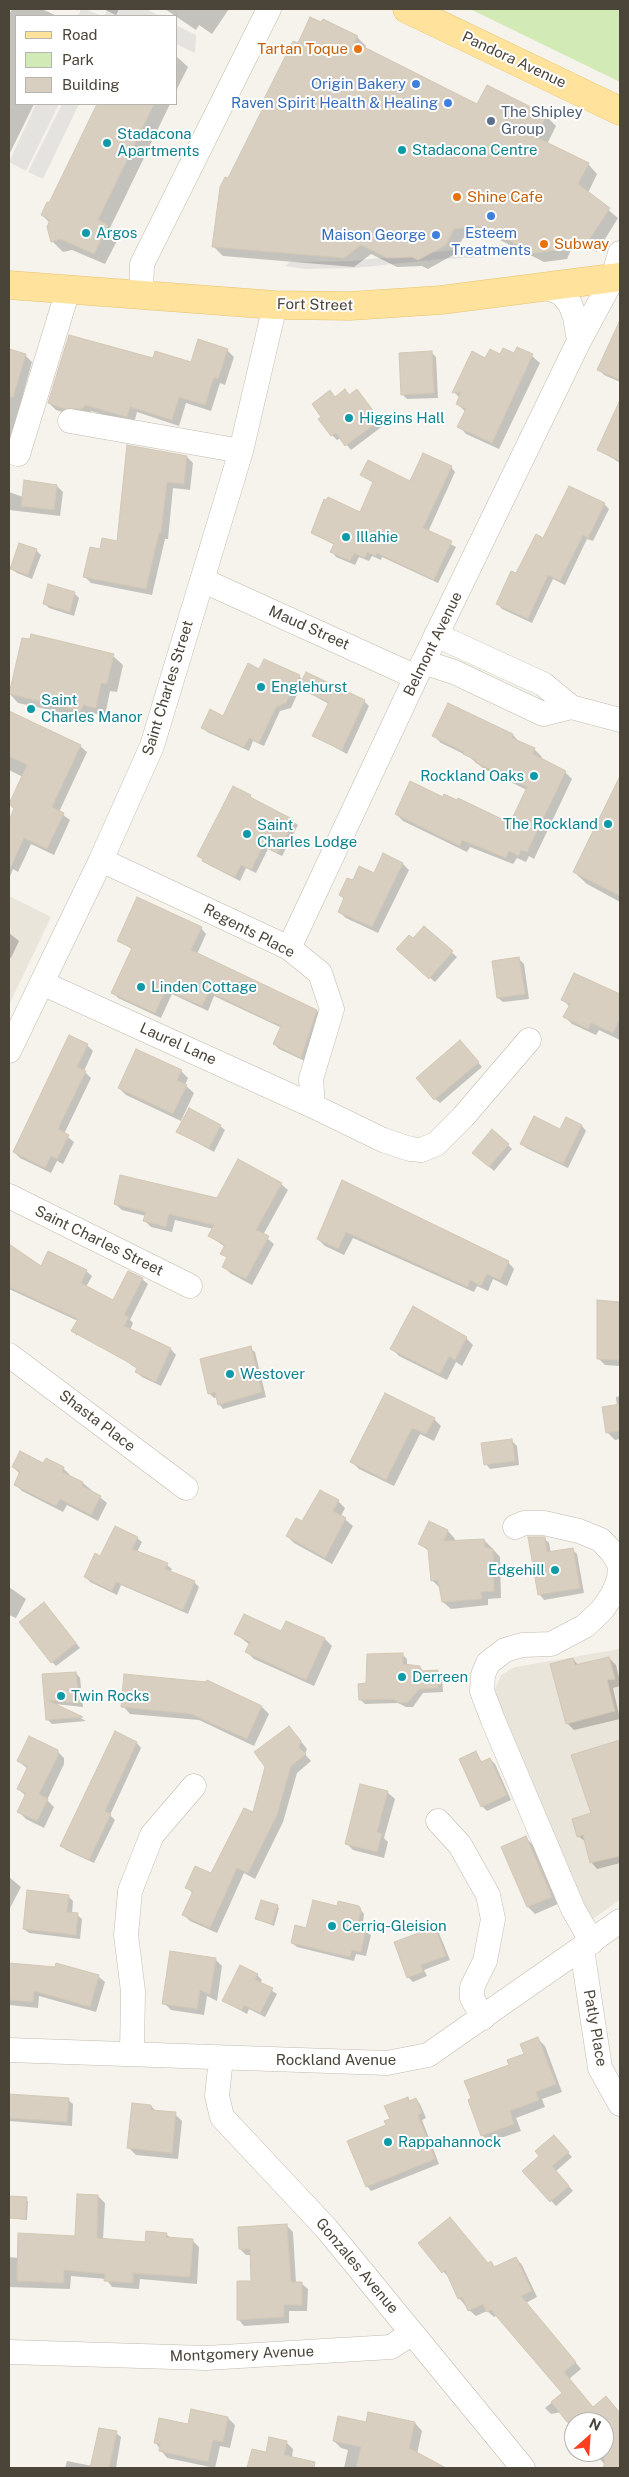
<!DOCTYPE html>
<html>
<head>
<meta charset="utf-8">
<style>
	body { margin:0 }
	#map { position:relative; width:629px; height:2477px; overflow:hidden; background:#f6f3ec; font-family:"Public Sans",sans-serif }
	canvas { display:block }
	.frame { position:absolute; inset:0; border:10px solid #4b4439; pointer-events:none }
	.legend { position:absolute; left:15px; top:15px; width:162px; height:90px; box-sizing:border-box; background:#fff; border:1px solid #b7b4b0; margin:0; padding:6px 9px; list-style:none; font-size:15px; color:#4b4439 }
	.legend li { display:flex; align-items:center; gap:10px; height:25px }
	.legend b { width:25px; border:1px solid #b7b4b0 }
	.north { position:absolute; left:564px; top:2412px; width:50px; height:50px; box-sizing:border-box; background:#fff; border:1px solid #b7b4b0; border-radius:50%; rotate:26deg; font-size:14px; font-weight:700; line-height:20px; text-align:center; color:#4b4439 }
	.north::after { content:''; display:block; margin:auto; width:18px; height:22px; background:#fc3f1d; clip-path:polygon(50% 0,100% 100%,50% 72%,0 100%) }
</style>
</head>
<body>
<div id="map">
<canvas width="629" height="2477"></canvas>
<div class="frame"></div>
<ul class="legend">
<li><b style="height:6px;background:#ffe39c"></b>Road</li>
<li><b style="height:14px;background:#d2eab5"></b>Park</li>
<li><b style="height:14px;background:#d8cfc1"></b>Building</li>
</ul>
<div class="north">N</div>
</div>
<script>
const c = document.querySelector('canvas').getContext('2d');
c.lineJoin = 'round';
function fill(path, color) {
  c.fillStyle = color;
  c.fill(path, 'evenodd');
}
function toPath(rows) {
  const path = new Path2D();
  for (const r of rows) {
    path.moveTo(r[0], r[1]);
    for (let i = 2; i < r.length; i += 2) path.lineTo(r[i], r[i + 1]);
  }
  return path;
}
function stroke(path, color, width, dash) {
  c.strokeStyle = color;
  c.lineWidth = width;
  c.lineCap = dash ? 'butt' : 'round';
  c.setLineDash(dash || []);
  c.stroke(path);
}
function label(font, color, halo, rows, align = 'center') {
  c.font = font + ' "Public Sans",sans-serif';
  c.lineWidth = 4;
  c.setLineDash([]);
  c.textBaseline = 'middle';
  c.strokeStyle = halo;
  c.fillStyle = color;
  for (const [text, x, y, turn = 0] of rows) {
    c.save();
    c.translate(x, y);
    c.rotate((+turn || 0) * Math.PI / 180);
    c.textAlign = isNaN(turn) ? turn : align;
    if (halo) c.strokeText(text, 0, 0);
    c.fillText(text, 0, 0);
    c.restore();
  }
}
fill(toPath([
	[9,896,51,917,9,1005],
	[620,1649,620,1900,591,1920,497,1704,495,1689,501,1675,515,1667]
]), '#eae5da');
fill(toPath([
	[470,9,620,9,620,82]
]), '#d2eab5');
fill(toPath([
	[81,9,85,9,102,16,78,16],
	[108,9,146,9,160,16,104,16],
	[176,25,196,35,195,53,176,44],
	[36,104,59,104,26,171,9,162],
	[62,104,79,104,43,179,28,172],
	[502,245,518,249,515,256,441,259,355,268,305,269,285,266,290,262,350,261]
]), '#e5e3e0');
fill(toPath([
	[12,9,42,9,57,16,16,16,16,104,34,104,9,155,9,15],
	[103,9,119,9,116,15],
	[165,9,229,9,212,34,199,25,196,30],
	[357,37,366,46,365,49,478,106,546,116,556,126,547,144,588,164,597,174,588,193,618,218,597,252,588,248,571,250,567,259,544,262,490,235,463,238,455,254,428,269,422,266,397,267,371,254,354,267,223,256,213,246,229,180,298,45],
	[176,56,188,67,176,91],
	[99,104,170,104,110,228,119,237,105,264,72,250,63,252,52,241,50,223,42,215,50,205],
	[617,329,620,331,620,382,604,375,599,369],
	[518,349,532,356,540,363,499,449,466,434,459,426,466,412,457,404,460,398,454,392,486,359,515,355],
	[227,350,234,357,225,385,220,383,211,411,186,403,179,426,137,412,134,423,91,411,90,416,72,415,56,410,49,403,154,359,191,364],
	[9,351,25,355,32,362,9,445],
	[431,352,436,357,438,398,407,399,402,394],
	[357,390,384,425,351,450,341,438,337,440,332,435,320,419,335,398,350,396],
	[612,421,620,425,620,463,599,450],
	[187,457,193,463,190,490,173,488,168,539,165,539,152,595,91,583,85,577,101,551,118,543],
	[451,467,455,472,428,532,456,547,438,583,382,557,381,560,372,556,369,561,359,557,355,565,336,557,332,552,335,545,313,533,360,514,374,483,362,475,411,483],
	[57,486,63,492,60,516,9,510,9,492,23,497],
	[604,504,609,509,593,541,587,539,565,585,553,579,532,623,502,609,498,604,544,539],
	[36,550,41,555,32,579,17,573,12,569],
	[74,593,79,598,74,616,49,608,44,603],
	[113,656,123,665,117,692,110,691,105,716,92,713,91,719,18,703,9,693],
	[299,676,303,680,364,701,369,706,347,754,314,736,329,704,300,688,291,708,280,711,264,746,253,741,249,751,207,732,203,727],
	[9,712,80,746,87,752,59,812,70,820,54,855,31,844,18,872,13,869,9,879,9,824,15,810,10,805,23,777,9,770],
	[513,735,520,743,534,749,542,757,540,759,565,772,572,779,534,859,529,856,526,862,517,858,513,864,470,847,467,852,403,821,396,814,443,798,511,824,527,790,484,769,468,756,441,743,434,736],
	[620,779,620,902,587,884,574,872],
	[250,796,255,802,293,821,298,825,282,856,268,849,256,873,246,868,240,881,209,865,198,855],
	[403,864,409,870,378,933,346,918,339,912,345,899,341,895,354,882],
	[201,928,206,934,197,954,317,1011,322,1016,307,1062,279,1049,274,1044,282,1028,214,996,208,1011,172,994,161,1018,118,998,113,992,133,950,118,940],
	[424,928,457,957,435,982,402,954],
	[9,933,19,941,11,958,9,957],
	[519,959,524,964,529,999,503,1002,498,998],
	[575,974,620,995,620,1040,599,1030,596,1035,572,1024,565,1017,570,1007,563,1000],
	[87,1045,93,1051,84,1071,91,1078,64,1134,74,1142,63,1164,57,1161,51,1173,20,1158,14,1152],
	[465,1047,482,1067,440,1103,435,1099],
	[181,1071,188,1078,185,1085,194,1093,181,1121,126,1095,119,1088],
	[220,1126,225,1130,214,1152,178,1132],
	[582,1126,586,1131,568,1168,526,1148,522,1143,560,1130],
	[508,1145,512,1149,494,1171,478,1157],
	[343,1181,508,1262,514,1269,507,1286,493,1279,488,1291,477,1286,474,1292,353,1238,344,1255,325,1246,318,1239],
	[281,1184,288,1190,263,1235,274,1244,252,1285,230,1273,224,1267,228,1259,222,1253,225,1247,210,1236,213,1229,175,1220,172,1232,151,1227,145,1221,146,1216,122,1210,115,1204,218,1200],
	[9,1246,42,1267,86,1271,92,1276,86,1287,113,1302,142,1279,148,1284,130,1320,133,1323,130,1330,171,1349,176,1355,161,1386,142,1377,136,1372,138,1369,131,1365,132,1363,77,1333,77,1336,73,1331,78,1321,9,1289],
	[598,1302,620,1303,620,1366,605,1365,598,1358],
	[466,1338,473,1345,462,1366,456,1362,447,1380,399,1356,392,1349],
	[250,1348,255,1352,266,1397,223,1409,219,1404,217,1397,214,1398,209,1393],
	[385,1395,434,1419,441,1426,434,1441,420,1434,394,1486,359,1469,352,1462],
	[620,1396,620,1439,615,1440,607,1432,617,1406,616,1397],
	[512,1441,517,1446,519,1465,490,1469,486,1464],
	[44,1464,63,1468,70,1475,69,1477,83,1483,107,1503,98,1521,67,1505,63,1512,22,1491,15,1484,20,1474,13,1467],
	[338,1501,345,1508,341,1516,353,1526,332,1564,294,1543,287,1536,303,1523],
	[430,1523,448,1531,455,1539,454,1541,484,1540,491,1547,500,1557,501,1598,488,1599,488,1605,451,1609,443,1602,439,1587,432,1580,430,1552,420,1544],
	[137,1538,142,1542,137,1552,167,1565,172,1569,170,1572,194,1582,199,1587,188,1614,121,1585,117,1595,90,1582,86,1577,101,1558],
	[529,1538,544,1538,549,1543,551,1553,572,1549,577,1554,584,1593,544,1600,540,1595],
	[9,1587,26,1599,16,1618,9,1615],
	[44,1603,80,1648,56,1666,52,1662],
	[287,1622,325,1639,332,1646,314,1686,254,1659,247,1652,250,1645,236,1634,282,1633],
	[402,1654,407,1659,407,1666,420,1667,424,1672,437,1672,442,1676,443,1692,423,1693,413,1707,406,1707,398,1703,365,1704,360,1699,367,1685],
	[609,1658,616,1665,620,1681,620,1686,613,1688,620,1719,574,1730,567,1723,573,1659,579,1666],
	[76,1673,80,1678,83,1707,55,1704,86,1721,52,1724,47,1719,44,1675],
	[207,1682,262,1707,269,1714,254,1746,199,1720,130,1714,123,1706],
	[295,1734,307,1749,305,1754,311,1761,297,1773,283,1822,255,1879,244,1873,217,1933,190,1921,184,1915,193,1894,187,1887,212,1875,254,1814],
	[620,1741,620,1863,597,1869,591,1862,586,1842,578,1836,593,1814,572,1756],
	[137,1743,141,1748,110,1815,115,1820,94,1863,66,1850,61,1845],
	[57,1751,64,1758,64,1764,47,1800,54,1807,44,1828,26,1819,18,1811,26,1796,18,1789,28,1769,18,1761],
	[475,1753,483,1763,490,1759,495,1764,511,1800,487,1811,482,1806],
	[387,1792,395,1799,384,1838,388,1842,384,1858,353,1850,346,1843],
	[526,1838,533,1845,558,1904,535,1914,528,1907],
	[9,1877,21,1887,9,1910],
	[68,1896,73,1901,72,1914,77,1915,82,1919,80,1939,29,1933,24,1929],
	[277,1906,279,1908,274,1926,256,1919],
	[338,1907,360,1909,364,1914,362,1930,371,1935,366,1956,356,1954,354,1961,297,1947,292,1943],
	[434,1928,439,1933,450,1960,424,1970,427,1976,413,1982,408,1977],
	[215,1959,222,1966,217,2001,207,1996,204,2015,171,2010,164,2003],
	[9,1964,56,1968,98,1976,105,1982,96,2012,39,1996,38,2008,9,2005],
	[257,1975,262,1980,260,1983,277,1994,265,2017,249,2009,247,2014,223,2001],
	[538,2039,545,2046,562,2092,542,2099,545,2107,516,2118,521,2131,489,2142,482,2135,510,2065,526,2055],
	[9,2095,68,2100,73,2104,72,2126,9,2121],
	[407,2098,410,2101,416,2099,420,2104,426,2118,422,2120,439,2164,371,2191,367,2186,387,2126],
	[151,2106,157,2112,175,2114,182,2121,178,2159,136,2155,129,2148],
	[556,2139,572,2157,556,2171,573,2191,556,2206,524,2171],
	[98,2196,105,2203,103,2240,146,2244,166,2234,171,2238,192,2240,199,2247,197,2284,140,2279,139,2289,112,2287,106,2279,71,2276,70,2289,9,2287,9,2257,19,2258,76,2237],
	[9,2197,28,2201,27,2220,9,2218],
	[287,2226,293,2232,296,2283,301,2283,308,2289,307,2311,289,2311,289,2323,244,2326,238,2319,252,2283,251,2255,246,2255,240,2249],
	[419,2243,488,2264,491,2263,496,2268,516,2258,522,2265,537,2297,526,2303,581,2369,569,2379,601,2418,620,2418,620,2431,613,2438,620,2446,620,2468,602,2468,605,2465,594,2452,604,2452,604,2422,574,2422,574,2428,565,2418,577,2409,551,2414,545,2408,564,2393,498,2315,494,2317,487,2311,476,2316,469,2310,459,2298,449,2278],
	[228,2418,235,2425,230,2448,220,2446,215,2468,167,2458,155,2442,189,2426],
	[367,2423,415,2423,422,2431,417,2454,443,2468,344,2468,348,2450,341,2448,334,2441],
	[116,2433,121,2437,116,2468,65,2468,67,2461,92,2466],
	[286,2442,293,2449,292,2458,308,2462,314,2468,249,2468,253,2450,267,2453]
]), '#0003');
const building = toPath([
	[310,17,321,22,323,19,358,36,354,42,477,104,487,85,547,115,536,137,589,163,578,184,610,208,587,243,578,239,561,241,557,250,534,253,479,226,454,229,446,245,418,260,412,257,387,258,361,245,344,258,212,247,220,187,225,177,228,178,266,102,263,101,293,41,298,43,310,17],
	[97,104,154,104,98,220,108,225,94,254,60,239,51,242,47,227,50,220,41,215,47,202,49,203,97,104],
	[620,320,620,380,597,370,620,320],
	[69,335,153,358,155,351,191,362,198,339,228,349,218,379,214,377,205,405,179,397,172,420,130,407,127,417,85,405,83,409,64,409,48,403,69,335],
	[517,347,533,354,492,443,457,427,466,409,456,404,461,392,452,393,472,351,485,358,490,349,500,354,503,348,514,353,517,347],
	[9,349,26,354,13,397,9,397,9,349],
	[432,351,434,393,401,395,399,353,432,351],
	[345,389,349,395,357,389,380,420,345,446,336,433,331,436,318,419,321,417,312,404,330,390,335,397,345,389],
	[620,400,620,461,597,450,620,400],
	[127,445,187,456,184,484,167,482,161,533,159,533,146,589,83,577,90,547,100,549,102,538,117,541,127,445],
	[423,453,452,466,423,528,452,541,434,580,377,553,376,556,367,552,365,558,354,553,350,561,330,552,334,544,311,533,324,499,326,500,328,497,360,512,373,482,360,475,368,460,410,481,423,453],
	[24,480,57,485,54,510,21,506,24,480],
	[569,486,605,503,588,538,583,535,560,581,548,575,528,619,496,604,511,571,516,573,536,534,543,538,569,486],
	[19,543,37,549,28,575,10,569,19,543],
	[48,584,75,592,70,612,43,604,48,584],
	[31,634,114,654,107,684,101,683,96,708,83,705,81,711,9,694,22,638,30,639,31,634],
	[264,659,300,675,286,703,276,707,259,743,249,738,244,747,201,728,210,709,223,716,248,663,259,669,264,659],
	[306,672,365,700,342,750,312,736,329,702,298,688,306,672],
	[448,703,513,734,512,738,535,748,533,754,566,771,527,852,521,850,519,856,509,851,506,858,462,840,460,846,395,814,410,781,443,797,444,794,457,800,458,798,510,823,527,787,475,762,476,760,463,754,464,752,432,736,448,703],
	[9,711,81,745,52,807,64,813,47,849,24,838,9,871,9,821,14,808,9,804,27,765,9,756,9,711],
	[620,776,620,896,573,872,620,776],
	[233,786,251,795,250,797,294,820,278,853,263,846,251,870,241,865,235,877,202,861,203,859,197,856,233,786],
	[383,853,403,863,372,927,338,912,344,898,339,895,347,878,353,880,359,866,374,873,383,853],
	[137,897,202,927,191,950,317,1010,301,1058,273,1044,281,1026,209,992,202,1006,166,990,155,1013,111,993,132,948,117,941,137,897],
	[424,926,453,951,429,979,396,949,409,935,413,938,424,926],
	[519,957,525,994,497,998,492,961,519,957],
	[574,973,620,994,620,1018,613,1033,591,1023,588,1029,563,1017,570,1004,561,1000,574,973],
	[69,1035,88,1044,77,1067,86,1071,58,1129,69,1135,57,1159,51,1156,45,1168,13,1152,69,1035],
	[460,1040,479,1062,434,1100,416,1078,460,1040],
	[136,1049,182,1070,177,1080,187,1085,173,1114,118,1088,136,1049],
	[189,1108,221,1125,209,1148,176,1132,189,1108],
	[534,1116,560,1129,566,1117,582,1125,563,1164,520,1144,534,1116],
	[492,1129,509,1144,489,1167,472,1153,492,1129],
	[238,1159,282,1183,256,1230,269,1236,246,1279,222,1267,227,1257,220,1254,225,1245,208,1236,214,1225,169,1214,166,1227,143,1221,146,1212,114,1204,120,1175,217,1198,238,1159],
	[342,1180,509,1261,500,1280,487,1274,481,1286,470,1280,468,1287,346,1232,338,1249,317,1239,342,1180],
	[9,1244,41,1266,48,1251,87,1270,81,1283,113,1300,128,1271,143,1278,124,1315,129,1317,124,1326,171,1348,156,1382,135,1372,137,1368,126,1361,71,1331,78,1319,9,1287,9,1244],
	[597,1300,620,1302,620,1360,597,1359,597,1300],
	[413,1306,467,1337,455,1360,449,1356,440,1374,390,1349,413,1306],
	[251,1346,262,1392,218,1405,215,1392,208,1394,200,1359,251,1346],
	[385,1393,435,1418,426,1434,412,1428,386,1480,350,1462,385,1393],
	[620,1404,620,1431,606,1433,602,1407,620,1404],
	[512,1439,515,1461,484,1465,481,1443,512,1439],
	[20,1451,43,1463,46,1458,64,1467,62,1472,83,1482,82,1486,101,1496,91,1515,60,1499,56,1506,14,1485,20,1471,12,1467,20,1451],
	[320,1490,339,1500,333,1511,346,1518,325,1558,286,1536,296,1518,302,1521,320,1490],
	[429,1521,448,1530,444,1541,484,1539,485,1547,493,1549,494,1591,481,1592,482,1599,442,1602,438,1580,431,1581,428,1549,418,1544,429,1521],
	[115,1526,138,1537,132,1549,168,1563,165,1569,195,1581,183,1610,116,1582,112,1591,84,1577,95,1553,100,1556,115,1526],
	[528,1537,545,1537,547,1552,573,1548,580,1588,538,1595,528,1537],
	[44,1602,76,1643,51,1663,19,1622,44,1602],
	[244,1614,281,1631,286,1621,325,1638,306,1680,245,1652,250,1642,234,1634,244,1614],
	[403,1653,403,1664,420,1666,420,1671,438,1670,438,1688,419,1689,408,1702,400,1703,393,1699,359,1700,358,1684,366,1683,367,1654,403,1653],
	[609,1657,615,1679,607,1680,615,1711,566,1724,550,1664,573,1658,575,1665,609,1657],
	[76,1672,79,1703,47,1700,83,1717,46,1720,42,1674,76,1672],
	[124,1674,206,1682,207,1680,262,1706,247,1739,191,1714,121,1707,124,1674],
	[289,1726,301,1741,299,1747,306,1754,291,1766,277,1815,248,1873,237,1868,210,1928,182,1915,193,1891,185,1888,195,1866,211,1873,244,1808,253,1812,265,1767,254,1752,289,1726],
	[115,1731,137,1742,105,1811,111,1814,89,1860,60,1846,115,1731],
	[29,1736,58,1750,58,1756,39,1794,48,1799,37,1821,17,1812,26,1793,17,1789,28,1766,17,1761,29,1736],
	[620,1740,620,1856,590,1863,583,1835,577,1837,572,1819,591,1813,571,1755,620,1740],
	[476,1751,481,1762,490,1758,507,1795,481,1807,459,1759,476,1751],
	[360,1784,388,1791,377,1832,382,1834,377,1852,345,1844,360,1784],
	[526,1836,552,1897,527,1907,501,1847,526,1836],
	[27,1890,69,1895,67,1912,78,1913,76,1935,23,1929,27,1890],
	[261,1900,278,1905,272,1924,255,1919,261,1900],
	[313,1900,337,1906,338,1901,359,1906,361,1910,357,1927,366,1929,361,1952,352,1950,350,1957,291,1943,295,1925,306,1928,313,1900],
	[435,1927,446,1956,421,1965,423,1972,407,1978,394,1942,435,1927],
	[170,1951,216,1958,210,1995,200,1990,197,2009,162,2004,170,1951],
	[9,1963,55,1967,56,1963,99,1975,90,2007,34,1991,33,2002,9,2000,9,1963],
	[240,1965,258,1974,255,1980,273,1988,260,2013,244,2005,242,2010,222,2001,240,1965],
	[538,2037,556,2084,536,2092,539,2100,510,2111,514,2124,481,2136,468,2100,471,2098,464,2081,509,2065,507,2060,524,2054,520,2044,538,2037],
	[9,2094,69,2098,67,2122,9,2118,9,2094],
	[408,2097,409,2101,416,2098,422,2113,418,2115,435,2159,366,2187,347,2141,386,2125,384,2121,390,2119,384,2106,408,2097],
	[132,2103,151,2105,151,2110,176,2112,172,2153,127,2148,132,2103],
	[554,2135,569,2152,552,2166,569,2186,550,2202,522,2171,539,2156,535,2151,554,2135],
	[77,2194,98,2195,97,2238,145,2242,146,2231,167,2233,166,2237,193,2239,190,2277,133,2273,133,2283,104,2281,105,2274,64,2270,64,2283,17,2281,18,2233,75,2236,77,2194],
	[9,2196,27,2197,25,2219,9,2218,9,2196],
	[450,2217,488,2263,491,2261,494,2267,516,2257,532,2291,521,2296,576,2362,564,2372,593,2407,606,2396,620,2413,620,2468,604,2468,604,2422,567,2422,551,2402,562,2393,491,2310,486,2312,483,2304,468,2311,462,2297,458,2299,445,2270,442,2273,418,2243,450,2217],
	[287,2224,291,2282,302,2282,302,2305,284,2305,284,2317,237,2320,237,2281,251,2281,250,2249,239,2249,238,2227,287,2224],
	[191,2409,228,2417,223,2442,213,2440,208,2462,159,2451,160,2444,154,2443,159,2418,188,2424,191,2409],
	[368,2412,415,2422,409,2448,446,2468,356,2468,361,2447,333,2441,338,2416,366,2422,368,2412],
	[99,2428,117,2431,109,2468,90,2468,99,2428],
	[269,2437,287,2441,284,2455,315,2462,314,2468,247,2468,252,2449,266,2452,269,2437]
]);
fill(building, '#d8cfc1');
stroke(building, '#d3c7b4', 1);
const minor = toPath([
	[544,287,561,293,570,304,575,317,579,341],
	[141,296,142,264,269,9],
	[70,421,241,451],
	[9,451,18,454,68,290],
	[202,580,416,677],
	[423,662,454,672,543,714,571,707,543,684,436,635],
	[571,707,620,720],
	[101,860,289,948,320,973,332,1009,311,1079,313,1106,383,1140,410,1149,421,1150,436,1144,463,1117,529,1040],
	[289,948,416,677,579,341,613,278,620,253],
	[42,983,313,1106],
	[9,1051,101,860,152,746,241,451,275,305],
	[9,1196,190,1286],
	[9,1355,186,1488],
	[515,1527,524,1523,544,1523,579,1531,601,1540,612,1552,620,1565,619,1579,613,1594,602,1610,585,1626,551,1644,522,1645,505,1650,488,1663,483,1675,482,1691,493,1720,573,1909,592,1942],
	[438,1821,460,1845,488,1895,493,1919,485,1961,472,1987,472,1998,483,2018],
	[582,1949,600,2068,620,2104],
	[9,2050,387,2063,428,2055,620,1921],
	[132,2054,133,1991,126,1935,130,1891,152,1835,194,1786],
	[221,2058,217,2096,222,2117,326,2228,523,2468],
	[9,2352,206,2358,391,2347,412,2333]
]);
const major = toPath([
	[407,9,620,111],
	[9,285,275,305,350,306,441,300,620,277]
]);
stroke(minor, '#c2bbae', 25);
stroke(major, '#e6c16a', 29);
stroke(minor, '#fff', 24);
stroke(major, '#ffe39c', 28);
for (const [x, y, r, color] of [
	[358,49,5,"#e8710a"],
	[416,84,5,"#3f7fe0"],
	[448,103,5,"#3f7fe0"],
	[491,121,5,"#5c6f8a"],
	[107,143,5,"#0f9aa8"],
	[402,150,5,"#0f9aa8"],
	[457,197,5,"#e8710a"],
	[491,216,5,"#3f7fe0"],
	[86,233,5,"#0f9aa8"],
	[436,235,5,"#3f7fe0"],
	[544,244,5,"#e8710a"],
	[349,418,5,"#0f9aa8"],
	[346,537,5,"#0f9aa8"],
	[261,687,5,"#0f9aa8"],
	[31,709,5,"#0f9aa8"],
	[534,776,5,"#0f9aa8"],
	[608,824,5,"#0f9aa8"],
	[247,834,5,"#0f9aa8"],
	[141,987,5,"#0f9aa8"],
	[230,1374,5,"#0f9aa8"],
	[555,1570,5,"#0f9aa8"],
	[402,1677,5,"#0f9aa8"],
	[61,1696,5,"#0f9aa8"],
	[332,1926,5,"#0f9aa8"],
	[388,2142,5,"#0f9aa8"]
]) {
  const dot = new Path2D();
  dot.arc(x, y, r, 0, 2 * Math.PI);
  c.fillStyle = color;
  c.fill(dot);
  stroke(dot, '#fff', 2);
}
label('15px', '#c56008', '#fff', [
	["Tartan Toque",348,49,"right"],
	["Shine Cafe",467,197],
	["Subway",554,244]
], 'left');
label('15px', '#4b4439', '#fff', [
	["Pandora Avenue",514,60,25],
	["Fort Street",315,305,1],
	["Maud Street",309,628,24],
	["Belmont Avenue",433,644,-64],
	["Saint Charles Street",168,688,-73],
	["Regents Place",249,931,27],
	["Laurel Lane",178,1044,24],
	["Saint Charles Street",99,1241,26],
	["Shasta Place",97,1421,37],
	["Patly Place",595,2028,80],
	["Rockland Avenue",336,2060],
	["Gonzales Avenue",357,2266,50],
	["Montgomery Avenue",242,2354,-2]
]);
label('15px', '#366cbe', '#fff', [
	["Origin Bakery",406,84],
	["Raven Spirit Health & Healing",438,103],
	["Esteem",491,233,"center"],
	["Treatments",491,250,"center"],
	["Maison George",426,235]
], 'right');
label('15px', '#4e5e75', '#fff', [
	["The Shipley",501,112],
	["Group",501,129]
], 'left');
label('15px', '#0d838f', '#fff', [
	["Stadacona",117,134],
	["Apartments",117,151],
	["Stadacona Centre",412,150],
	["Argos",96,233],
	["Higgins Hall",359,418],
	["Illahie",356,537],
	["Englehurst",271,687],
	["Saint",41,700],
	["Charles Manor",41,717],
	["Rockland Oaks",524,776,"right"],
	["The Rockland",598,824,"right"],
	["Saint",257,825],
	["Charles Lodge",257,842],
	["Linden Cottage",151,987],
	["Westover",240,1374],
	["Edgehill",545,1570,"right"],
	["Derreen",412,1677],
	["Twin Rocks",71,1696],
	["Cerriq-Gleision",342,1926],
	["Rappahannock",398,2142]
], 'left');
</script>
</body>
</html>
